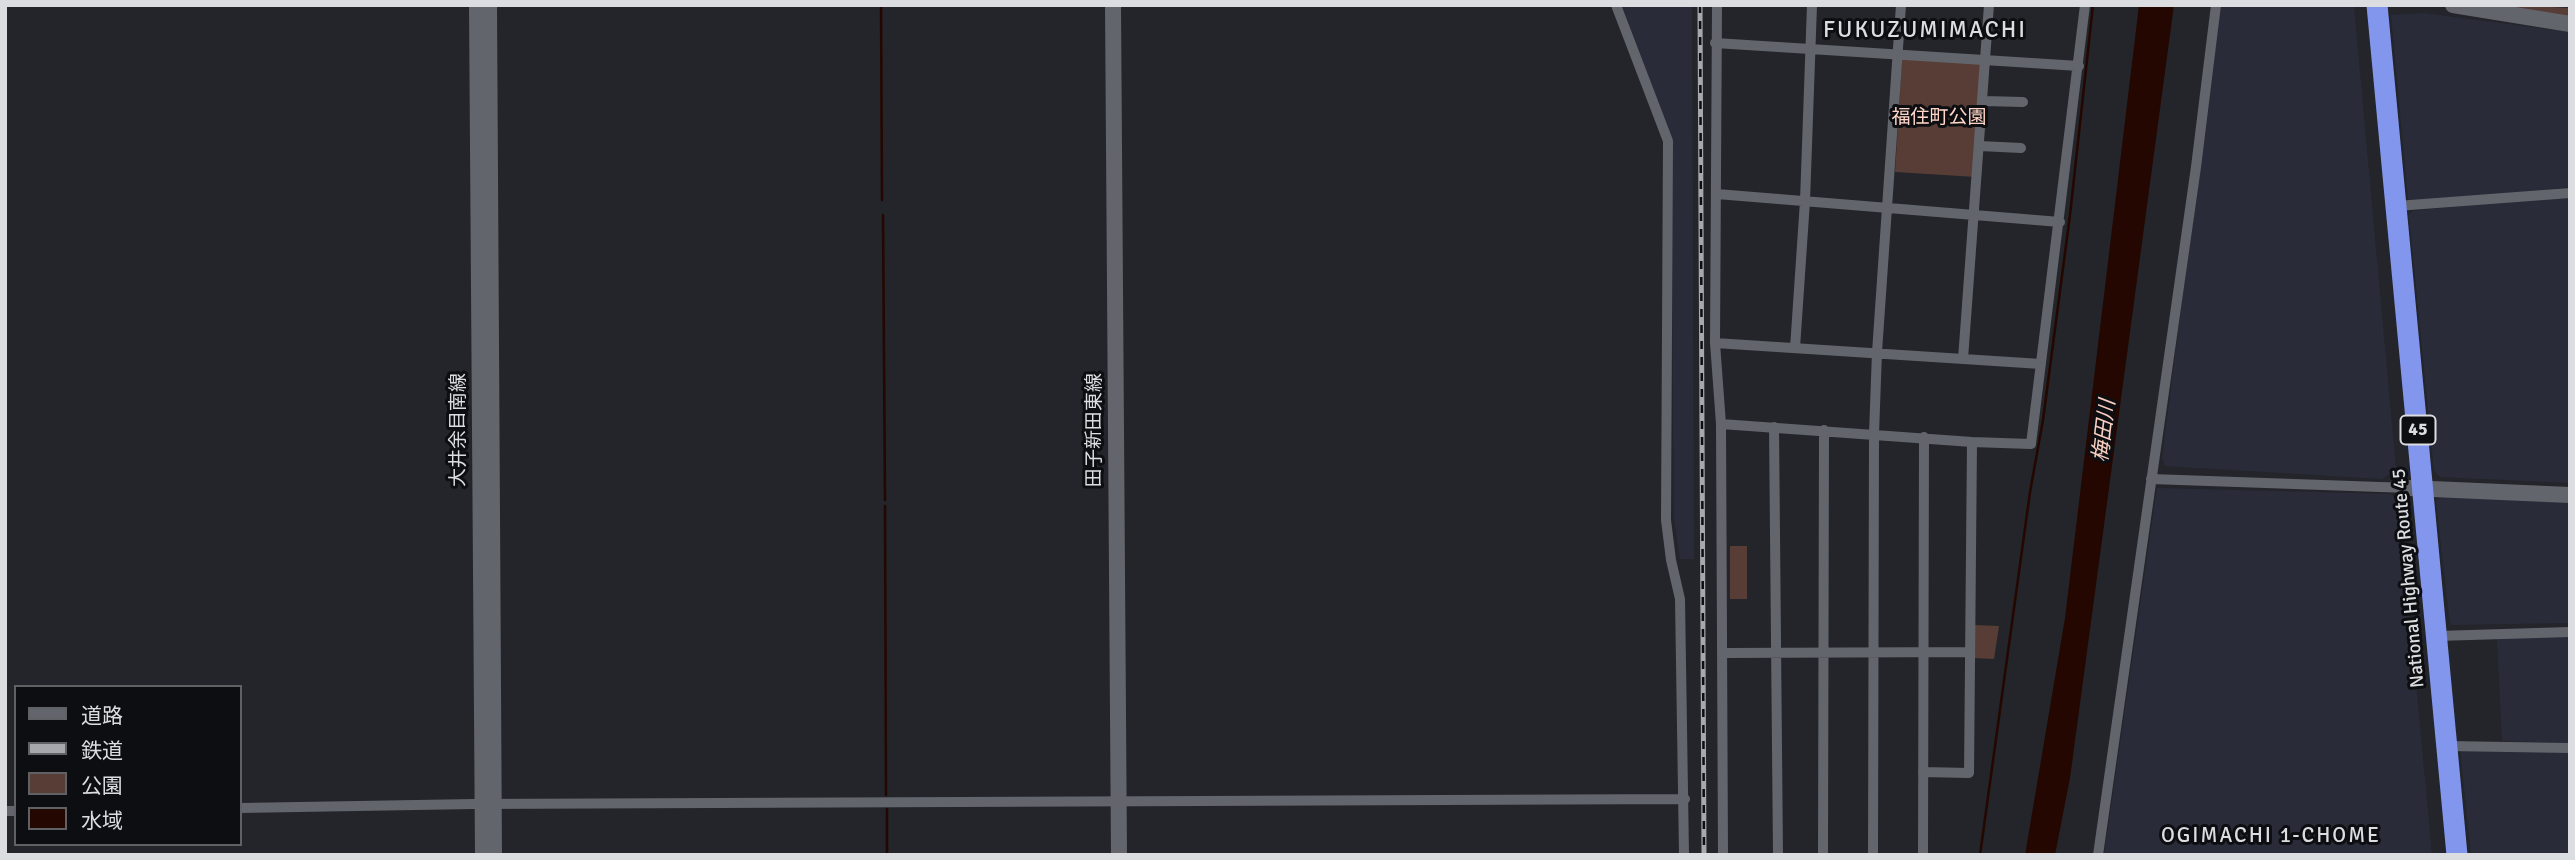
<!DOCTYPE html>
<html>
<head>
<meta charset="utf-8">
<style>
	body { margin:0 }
	#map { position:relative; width:2575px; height:860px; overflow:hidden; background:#23252a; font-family:Signika,"Noto Sans JP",sans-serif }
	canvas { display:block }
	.frame { position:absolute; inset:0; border:7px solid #dcdde1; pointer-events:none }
	.legend { position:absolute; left:14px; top:685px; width:228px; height:161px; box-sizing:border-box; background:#0d0e11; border:2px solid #606164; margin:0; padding:9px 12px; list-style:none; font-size:21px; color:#dcdde1 }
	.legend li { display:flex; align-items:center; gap:14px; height:35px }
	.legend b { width:35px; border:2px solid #606164 }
</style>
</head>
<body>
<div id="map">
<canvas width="2575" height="860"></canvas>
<div class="frame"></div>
<ul class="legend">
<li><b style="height:9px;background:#63656c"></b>道路</li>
<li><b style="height:9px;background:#a7a8ac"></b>鉄道</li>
<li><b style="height:19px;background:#573d35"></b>公園</li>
<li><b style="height:19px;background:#240701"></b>水域</li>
</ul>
</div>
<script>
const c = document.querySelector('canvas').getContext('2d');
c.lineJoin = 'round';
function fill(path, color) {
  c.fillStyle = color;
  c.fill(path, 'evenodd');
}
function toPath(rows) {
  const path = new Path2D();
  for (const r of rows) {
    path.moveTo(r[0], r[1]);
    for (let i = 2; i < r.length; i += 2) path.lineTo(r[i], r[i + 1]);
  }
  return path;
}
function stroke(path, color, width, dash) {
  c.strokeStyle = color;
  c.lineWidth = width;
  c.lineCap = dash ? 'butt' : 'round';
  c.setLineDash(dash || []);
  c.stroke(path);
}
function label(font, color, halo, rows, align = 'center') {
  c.font = font + ' Signika,"Noto Sans JP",sans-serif';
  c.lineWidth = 6;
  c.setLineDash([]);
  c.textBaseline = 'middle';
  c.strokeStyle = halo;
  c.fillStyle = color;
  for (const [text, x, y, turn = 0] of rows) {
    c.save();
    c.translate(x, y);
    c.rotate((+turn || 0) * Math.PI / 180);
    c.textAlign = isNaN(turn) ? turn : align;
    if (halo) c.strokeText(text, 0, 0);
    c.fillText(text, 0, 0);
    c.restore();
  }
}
fill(toPath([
	[1622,5,1692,5,1694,559,1680,559,1674,519,1671,138],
	[2220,5,2354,7,2396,470,2382,479,2165,466,2162,458],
	[2423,13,2570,32,2570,187,2417,204,2408,199,2391,15],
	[2570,195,2570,483,2440,477,2434,471,2409,215,2413,211],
	[2157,488,2391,494,2399,503,2432,855,2104,855],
	[2444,495,2570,500,2570,623,2450,625,2436,501],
	[2570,636,2570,743,2502,741,2497,638],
	[2460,749,2570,751,2570,855,2471,855]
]), '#292c38');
fill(toPath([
	[2512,5,2570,8,2570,18,2512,9],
	[1902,59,1983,64,1976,177,1895,172],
	[1730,546,1747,546,1747,599,1730,599],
	[1974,625,1999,626,1994,659,1973,658]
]), '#573d35');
fill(toPath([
	[2139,5,2174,5,2070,778,2055,855,2025,855,2065,618]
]), '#240701');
stroke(toPath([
	[881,5,882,200],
	[883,215,885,500],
	[885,506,886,795],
	[887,809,887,855],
	[1980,855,2030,492,2043,420,2070,215,2093,5]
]), '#240701', 2.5);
stroke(toPath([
	[1616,5,1668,141,1666,520,1671,560,1680,599,1684,855],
	[1717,5,1715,343,1721,424,1723,855],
	[1715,43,2079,66],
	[1984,101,2023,102],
	[1980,146,2021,148],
	[1717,194,2060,222],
	[2397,206,2570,193],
	[1715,343,2041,364],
	[1795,348,1805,201,1812,5],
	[1963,359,1989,5],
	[1721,424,1972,442,2031,444,2085,5],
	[1774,427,1778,855],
	[2151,479,2409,488],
	[2437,636,2570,632],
	[1723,653,1970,652],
	[2447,746,2570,748],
	[1923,772,1969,773,1972,442],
	[240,808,474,804,1685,799],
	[5,811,16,811],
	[1823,855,1824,430],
	[1873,855,1874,434,1877,352,1901,5],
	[1923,855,1924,437],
	[2098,855,2196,167,2216,5]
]), '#63656c', 10);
stroke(toPath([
	[477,5,483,855],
	[489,5,494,855],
	[1113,5,1119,855],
	[2453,5,2570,24],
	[2409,488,2570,495]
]), '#63656c', 16);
stroke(toPath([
	[2377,5,2457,855]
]), '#8396ee', 21);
const rail = toPath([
	[1700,5,1704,855]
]);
stroke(rail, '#a7a8ac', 5);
stroke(rail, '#0d0e11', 2.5, [8]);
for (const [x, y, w] of [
	[2418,430,35]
]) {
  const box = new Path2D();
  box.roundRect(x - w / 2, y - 14.5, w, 29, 5);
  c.fillStyle = '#0d0e11';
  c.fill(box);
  stroke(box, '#dcdde1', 2);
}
label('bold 18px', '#dcdde1', null, [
	["45",2418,430]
]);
label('19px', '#ffd5c7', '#0d0e11', [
	["福住町公園",1939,118]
]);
label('19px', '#dcdde1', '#0d0e11', [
	["大井余目南線",459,430,-90],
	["田子新田東線",1095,430,-90],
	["National Highway Route 45",2409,578,-95]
]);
label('italic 21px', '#f9cfc1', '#0d0e11', [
	["梅田川",2105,431,-83]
]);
c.letterSpacing = '2px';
label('21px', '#dcdde1', '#0d0e11', [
	["OGIMACHI 1-CHOME",2271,836]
]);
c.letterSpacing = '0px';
c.letterSpacing = '2px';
label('23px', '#dcdde1', '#0d0e11', [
	["FUKUZUMIMACHI",1925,31]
]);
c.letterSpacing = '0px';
</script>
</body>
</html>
